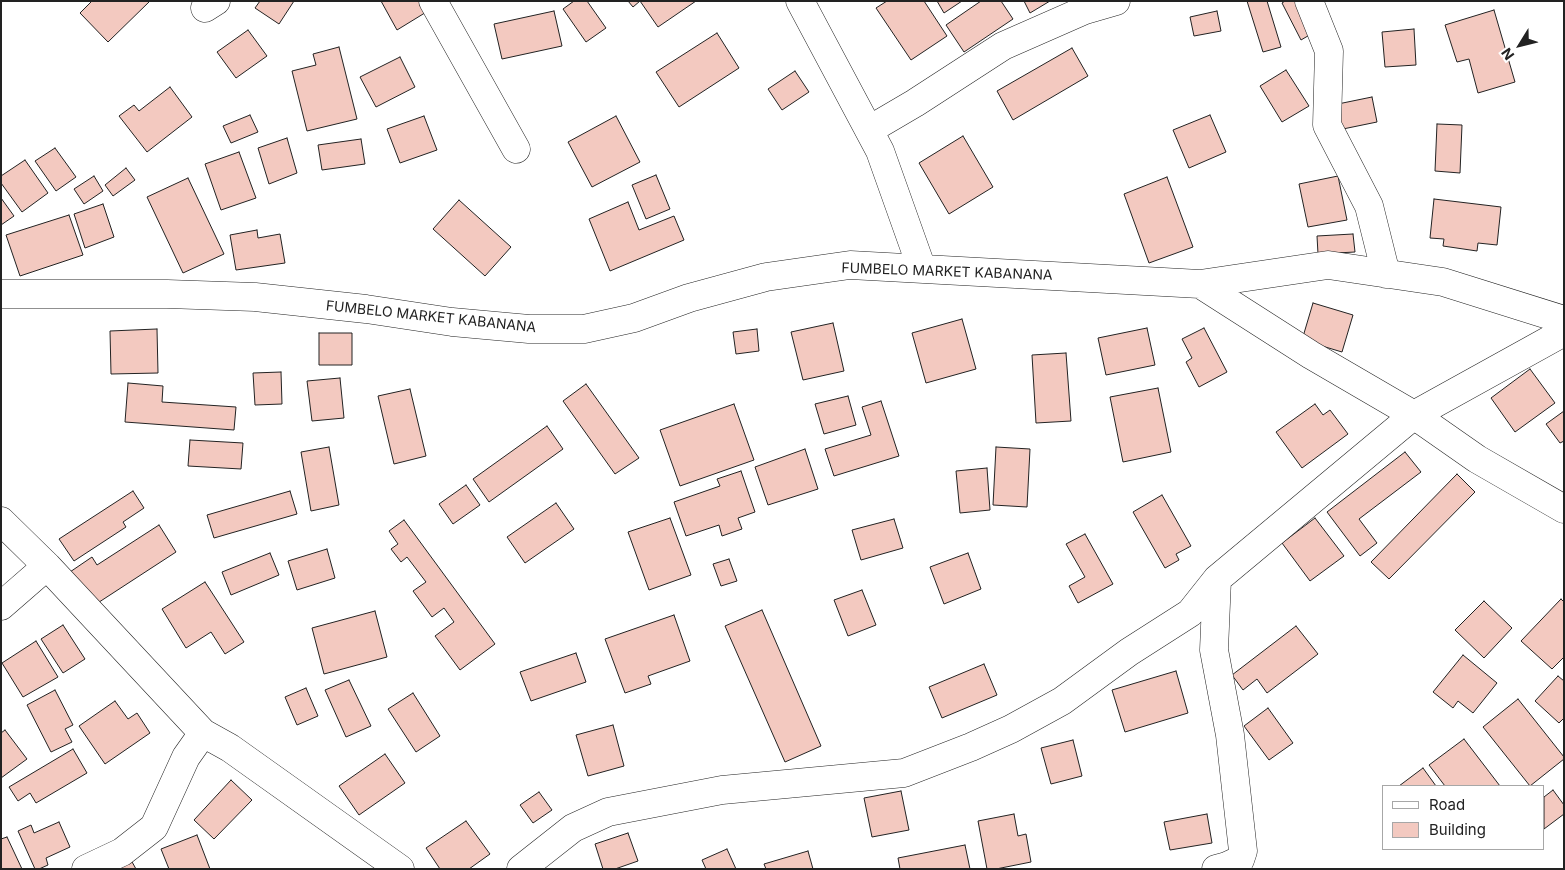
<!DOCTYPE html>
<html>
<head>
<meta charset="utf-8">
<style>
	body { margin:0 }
	#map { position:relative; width:1565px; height:870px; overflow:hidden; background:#fff; font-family:Inter,sans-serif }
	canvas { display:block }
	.frame { position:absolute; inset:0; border:2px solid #222; pointer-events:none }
	.legend { position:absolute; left:1382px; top:785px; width:162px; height:65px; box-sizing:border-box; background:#fff; border:1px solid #a7a7a7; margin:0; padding:6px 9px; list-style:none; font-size:15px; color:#222 }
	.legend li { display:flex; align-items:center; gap:10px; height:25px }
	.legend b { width:25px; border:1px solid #a7a7a7 }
	.north { position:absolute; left:1495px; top:20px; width:50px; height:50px; -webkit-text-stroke:4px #fff; paint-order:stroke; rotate:234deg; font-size:14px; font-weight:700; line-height:20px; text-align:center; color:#222 }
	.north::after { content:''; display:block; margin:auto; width:18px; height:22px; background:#222; clip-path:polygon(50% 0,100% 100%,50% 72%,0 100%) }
</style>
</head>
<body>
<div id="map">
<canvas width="1565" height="870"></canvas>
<div class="frame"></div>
<ul class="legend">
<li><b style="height:6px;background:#fff"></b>Road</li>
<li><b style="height:14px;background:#f3c9c0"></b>Building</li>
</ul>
<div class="north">N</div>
</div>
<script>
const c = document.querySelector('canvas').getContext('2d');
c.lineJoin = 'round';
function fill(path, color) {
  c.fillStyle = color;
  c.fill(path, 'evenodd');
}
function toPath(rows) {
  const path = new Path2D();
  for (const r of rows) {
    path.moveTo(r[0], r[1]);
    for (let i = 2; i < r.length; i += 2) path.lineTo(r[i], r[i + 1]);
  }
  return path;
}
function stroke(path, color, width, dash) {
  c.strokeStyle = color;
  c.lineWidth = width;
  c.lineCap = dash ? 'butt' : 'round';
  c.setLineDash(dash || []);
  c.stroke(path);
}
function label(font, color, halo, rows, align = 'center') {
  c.font = font + ' Inter,sans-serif';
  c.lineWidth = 4;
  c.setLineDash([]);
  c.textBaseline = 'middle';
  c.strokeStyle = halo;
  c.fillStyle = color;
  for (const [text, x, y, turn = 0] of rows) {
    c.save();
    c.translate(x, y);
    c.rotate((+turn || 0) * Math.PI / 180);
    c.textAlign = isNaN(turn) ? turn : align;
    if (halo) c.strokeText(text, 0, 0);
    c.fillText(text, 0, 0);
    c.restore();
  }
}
const building = toPath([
	[92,1,150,1,108,42,80,13,92,1],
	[260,1,294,1,279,24,255,8,260,1],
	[381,1,422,1,428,11,397,30,381,1],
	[574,1,587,1,606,28,586,42,563,9,574,1],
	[628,1,696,1,658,27,640,1,633,7,628,1],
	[887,1,924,1,947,36,911,60,876,8,887,1],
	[937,1,962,1,944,13,937,1],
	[981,1,1001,1,1013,19,964,52,946,25,981,1],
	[1024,1,1050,1,1030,13,1024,1],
	[1247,1,1267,1,1281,47,1263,52,1247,1],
	[1285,1,1303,1,1318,30,1301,40,1282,3,1285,1],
	[1494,10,1515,82,1478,93,1469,59,1457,62,1445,25,1494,10],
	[554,11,562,46,502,59,494,24,554,11],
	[1217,11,1221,31,1194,36,1190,17,1217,11],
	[1414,29,1416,65,1385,67,1382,32,1414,29],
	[248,30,267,56,236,78,217,52,248,30],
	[717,33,739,68,679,107,656,72,717,33],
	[339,47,357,119,307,131,292,71,316,65,313,54,339,47],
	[1072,48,1088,76,1013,120,997,91,1072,48],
	[400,57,415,87,376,107,360,77,400,57],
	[1286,70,1309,106,1282,122,1260,86,1286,70],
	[795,71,809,92,782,110,768,89,795,71],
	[170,87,192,117,147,152,119,116,134,105,139,111,170,87],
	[1372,97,1377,122,1338,130,1333,105,1372,97],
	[250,115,258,132,231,143,223,126,250,115],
	[1210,115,1226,152,1189,168,1173,130,1210,115],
	[424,116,437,150,400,163,387,129,424,116],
	[616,116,640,162,592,187,568,142,616,116],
	[1437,124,1462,125,1460,173,1435,171,1437,124],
	[963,136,993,187,949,214,919,163,963,136],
	[287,138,297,173,269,184,258,148,287,138],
	[361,139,365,164,322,170,318,145,361,139],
	[55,148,76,177,56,191,35,161,55,148],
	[239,152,256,198,221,210,205,164,239,152],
	[25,160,48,193,22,212,1,183,1,176,25,160],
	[126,168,135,180,113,196,105,185,126,168],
	[656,175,670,209,646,219,632,185,656,175],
	[94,176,103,191,84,204,74,189,94,176],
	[1338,176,1347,220,1308,227,1299,184,1338,176],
	[1167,177,1193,247,1149,263,1124,194,1167,177],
	[188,178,224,254,183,273,147,197,188,178],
	[1,198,14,216,1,225,1,198],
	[1434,199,1501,207,1497,245,1478,243,1477,251,1443,246,1444,239,1430,238,1434,199],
	[459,200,511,247,485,276,433,229,459,200],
	[628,202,639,230,674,216,684,240,610,271,589,219,628,202],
	[103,204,114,237,85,248,74,214,103,204],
	[69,215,83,255,20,276,6,235,69,215],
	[257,230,258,238,280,234,285,263,236,270,230,235,257,230],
	[1353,234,1355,252,1318,254,1317,236,1353,234],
	[1313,303,1353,315,1342,352,1302,340,1313,303],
	[962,319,976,369,926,383,912,333,962,319],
	[833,323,844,371,803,380,791,332,833,323],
	[1147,328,1155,365,1106,375,1098,338,1147,328],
	[1204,328,1227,372,1199,387,1186,362,1192,358,1182,339,1204,328],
	[157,329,158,373,111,374,110,331,157,329],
	[757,329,759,351,736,354,733,332,757,329],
	[319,333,352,333,352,365,319,365,319,333],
	[1066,353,1071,421,1036,423,1032,355,1066,353],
	[1530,369,1555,403,1515,432,1491,398,1530,369],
	[281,372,282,404,255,405,253,373,281,372],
	[340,378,344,418,312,421,307,381,340,378],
	[128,383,163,386,162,402,236,407,234,430,125,422,128,383],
	[586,384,639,458,615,474,563,401,586,384],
	[1158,388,1171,452,1123,462,1110,397,1158,388],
	[410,389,426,456,394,464,378,396,410,389],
	[848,396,856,425,824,434,815,404,848,396],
	[881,401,899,456,834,476,825,449,871,435,862,407,881,401],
	[734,404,754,460,680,486,660,430,734,404],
	[1315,404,1323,415,1330,410,1348,434,1302,468,1276,432,1315,404],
	[1564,411,1564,441,1560,443,1546,424,1564,411],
	[547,426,563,449,489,502,473,479,547,426],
	[190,440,243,443,241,469,188,466,190,440],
	[329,447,339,505,311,511,301,452,329,447],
	[996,447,1030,449,1027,507,993,505,996,447],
	[805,449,818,489,768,505,755,467,805,449],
	[1405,452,1421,472,1359,519,1377,543,1360,556,1327,512,1405,452],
	[987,468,990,510,960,513,956,471,987,468],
	[741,471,755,512,738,518,742,529,722,536,719,525,686,536,674,502,720,486,717,479,741,471],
	[1457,474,1475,492,1389,579,1371,562,1457,474],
	[466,485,480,505,453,524,439,504,466,485],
	[133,491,144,508,123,522,126,527,74,561,59,539,133,491],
	[290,491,297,514,214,538,207,515,290,491],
	[1162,495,1191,546,1176,554,1179,560,1165,568,1133,512,1162,495],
	[556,503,574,529,525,563,507,537,556,503],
	[670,518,691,575,649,590,628,532,670,518],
	[1315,518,1344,556,1310,581,1282,543,1315,518],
	[894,519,903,548,861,560,852,530,894,519],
	[404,520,495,644,460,670,435,636,454,622,444,608,432,617,413,591,426,582,407,557,401,562,391,549,398,544,389,531,404,520],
	[159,525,176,552,90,608,67,574,92,557,97,565,159,525],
	[1085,534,1113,584,1078,603,1069,586,1085,577,1066,544,1085,534],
	[327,549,335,578,297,590,288,561,327,549],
	[270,553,279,575,231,595,222,572,270,553],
	[968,553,981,589,944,604,930,567,968,553],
	[729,559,737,581,721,586,713,564,729,559],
	[205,582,244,642,225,654,211,632,186,648,162,609,205,582],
	[862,590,876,625,848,636,834,600,862,590],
	[1561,599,1564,602,1564,657,1552,669,1521,641,1561,599],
	[1484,601,1512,628,1484,658,1455,630,1484,601],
	[762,610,821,746,785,762,725,626,762,610],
	[375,611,387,657,324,674,312,628,375,611],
	[674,615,690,661,648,676,651,684,625,693,605,639,674,615],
	[63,625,85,659,63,673,41,639,63,625],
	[1296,626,1318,654,1267,693,1257,679,1243,690,1232,675,1296,626],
	[36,641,58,677,23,697,2,663,36,641],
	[576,653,586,682,531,701,520,672,576,653],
	[1463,655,1497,683,1473,713,1458,701,1453,708,1433,692,1463,655],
	[984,664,997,695,942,718,929,687,984,664],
	[1176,671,1188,713,1125,732,1112,690,1176,671],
	[1558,676,1564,681,1564,718,1559,723,1535,701,1558,676],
	[349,680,371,726,346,737,325,690,349,680],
	[306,688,318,716,297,725,285,697,306,688],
	[55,690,73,725,65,729,72,742,51,752,27,705,55,690],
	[413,693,440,736,416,752,388,709,413,693],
	[1518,699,1564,757,1564,759,1530,786,1483,727,1518,699],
	[115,701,128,719,137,713,150,733,105,764,79,726,115,701],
	[1268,708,1293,743,1269,760,1244,726,1268,708],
	[613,725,624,766,588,776,576,735,613,725],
	[5,730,27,759,1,778,1,733,5,730],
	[1464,739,1500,786,1445,786,1429,765,1464,739],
	[1073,740,1082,776,1051,784,1041,748,1073,740],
	[73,749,87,773,36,803,30,793,18,801,9,787,73,749],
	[385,754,405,783,359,815,339,786,385,754],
	[1423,768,1436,786,1399,786,1423,768],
	[231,780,252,800,214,839,194,820,231,780],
	[1553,790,1564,805,1564,814,1544,829,1544,797,1553,790],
	[901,791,909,830,872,837,864,798,901,791],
	[539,792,552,810,533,823,520,805,539,792],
	[1014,814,1018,836,1026,834,1031,862,996,869,987,869,978,821,1014,814],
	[1207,814,1212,843,1170,850,1164,822,1207,814],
	[466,821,490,854,469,869,440,869,426,848,466,821],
	[59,822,70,847,46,858,48,865,39,869,35,869,18,831,31,825,34,833,59,822],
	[628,833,638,861,615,869,603,869,595,844,628,833],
	[197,835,210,869,169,869,161,849,197,835],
	[7,837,22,869,1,869,1,839,7,837],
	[965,845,970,869,900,869,898,858,965,845],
	[727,849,736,869,706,869,702,860,727,849],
	[808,851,813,869,766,869,764,864,808,851],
	[131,860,136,869,116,869,131,860]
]);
fill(building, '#f3c9c0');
stroke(building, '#222', 1);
const minor = toPath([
	[433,1,516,149],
	[800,1,880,151,922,269],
	[1309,1,1329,51,1327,125,1369,206,1386,274],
	[205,8,216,1],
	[869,130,915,103,1003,46,1085,10,1116,1],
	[1200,284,1311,355,1414,415,1477,459,1564,509],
	[1,294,167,294,255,297,366,309,452,322,529,329,584,329,634,318,689,298,766,277,850,265,1200,284,1328,265,1443,282,1564,320],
	[1,521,47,566,203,733,230,748,400,869],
	[1,606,47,566],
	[86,869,122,852,154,827,186,757,203,733],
	[521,869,573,828,608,812,722,790,904,773,971,747,1011,729,1062,701,1129,652,1190,613,1217,579,1414,415,1564,332],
	[1216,869,1227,866,1240,860,1243,851,1230,735,1214,650,1217,579]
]);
stroke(minor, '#222', 29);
stroke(minor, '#fff', 28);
label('14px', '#222', '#fff', [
	["FUMBELO MARKET KABANANA",947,272,2],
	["FUMBELO MARKET KABANANA",431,317,6]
]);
</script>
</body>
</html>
